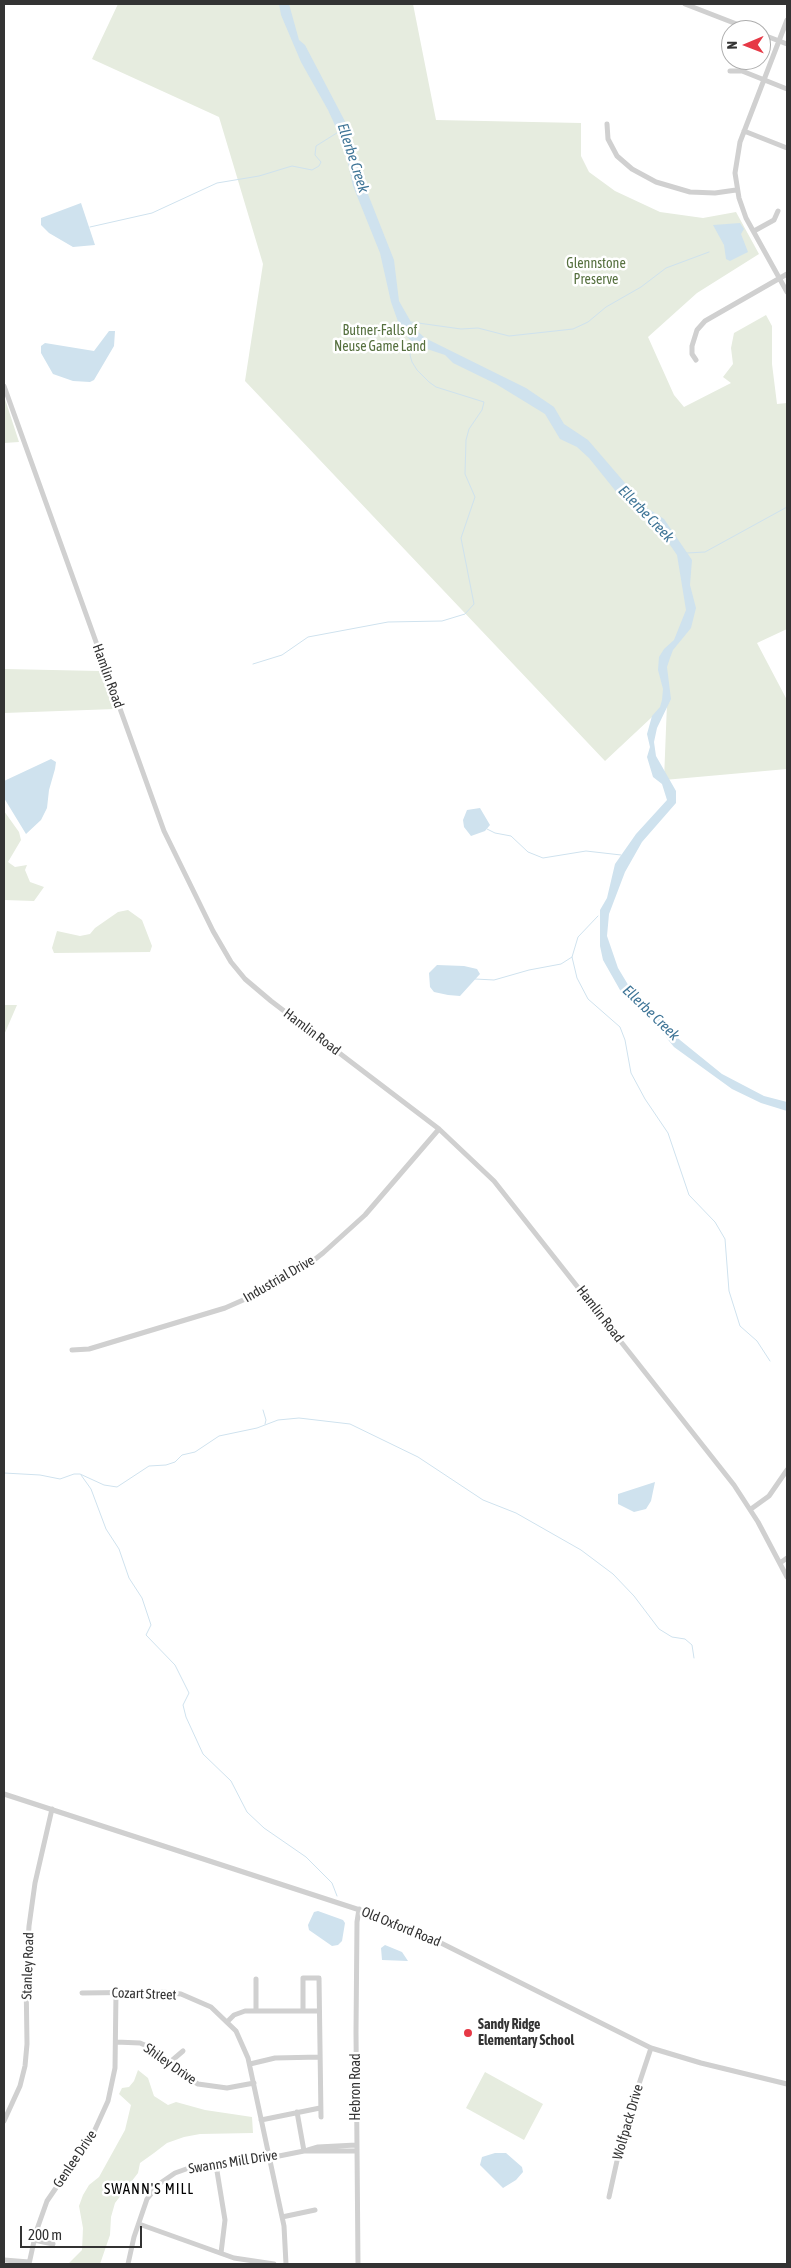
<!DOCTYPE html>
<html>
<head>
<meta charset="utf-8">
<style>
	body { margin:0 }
	#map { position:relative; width:791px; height:2268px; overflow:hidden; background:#fff; font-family:"Asap Condensed",sans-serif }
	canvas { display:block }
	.frame { position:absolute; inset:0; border:5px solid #333; pointer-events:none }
	.north { position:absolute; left:721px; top:20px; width:50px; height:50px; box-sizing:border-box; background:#fff; border:1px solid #adadad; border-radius:50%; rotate:269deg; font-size:14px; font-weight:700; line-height:20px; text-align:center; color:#333 }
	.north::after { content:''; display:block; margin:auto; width:18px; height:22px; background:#e63946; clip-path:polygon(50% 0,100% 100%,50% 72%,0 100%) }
	.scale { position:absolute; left:20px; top:2226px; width:122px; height:22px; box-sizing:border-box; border:2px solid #333; border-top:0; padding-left:6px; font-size:15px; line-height:18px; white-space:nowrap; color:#333; -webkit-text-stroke:4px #fff; paint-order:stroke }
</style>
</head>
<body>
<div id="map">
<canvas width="791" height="2268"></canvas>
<div class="frame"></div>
<div class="north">N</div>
<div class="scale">200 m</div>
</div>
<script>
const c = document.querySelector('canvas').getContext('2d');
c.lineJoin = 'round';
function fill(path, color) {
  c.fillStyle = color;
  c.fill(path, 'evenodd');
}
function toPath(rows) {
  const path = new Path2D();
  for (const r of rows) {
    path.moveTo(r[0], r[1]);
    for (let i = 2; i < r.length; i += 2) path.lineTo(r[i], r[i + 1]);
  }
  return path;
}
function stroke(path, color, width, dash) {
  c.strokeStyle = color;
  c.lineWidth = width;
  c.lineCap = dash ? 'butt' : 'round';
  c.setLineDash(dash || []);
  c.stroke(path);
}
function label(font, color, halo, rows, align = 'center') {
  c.font = font + ' "Asap Condensed",sans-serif';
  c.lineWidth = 5;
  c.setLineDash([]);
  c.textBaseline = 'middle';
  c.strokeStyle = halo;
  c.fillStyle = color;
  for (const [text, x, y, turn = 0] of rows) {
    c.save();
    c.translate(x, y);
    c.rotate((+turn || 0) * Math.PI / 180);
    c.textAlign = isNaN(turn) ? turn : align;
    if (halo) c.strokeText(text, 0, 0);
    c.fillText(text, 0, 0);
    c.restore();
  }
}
fill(toPath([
	[118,4,413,4,436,120,581,123,581,156,589,172,615,191,660,212,703,218,736,212,759,254,697,293,648,337,674,395,684,407,731,383,723,377,733,364,731,348,734,333,766,315,772,326,772,364,777,404,787,403,787,629,757,643,787,700,787,769,664,780,667,703,605,761,245,381,263,264,219,117,92,59],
	[4,396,19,442,4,443],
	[4,669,100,671,115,709,4,713],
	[4,811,19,832,21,840,8,862,15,867,27,865,25,870,30,882,44,887,34,901,4,900],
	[128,910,142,920,152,946,150,952,54,953,52,948,57,931,80,936,90,934,95,928,118,912],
	[4,1005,17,1005,4,1035],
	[138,2070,148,2078,154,2096,168,2105,176,2102,205,2110,252,2117,253,2133,200,2134,184,2137,167,2143,154,2153,140,2163,138,2173,115,2203,111,2217,110,2235,100,2264,68,2264,82,2250,83,2228,79,2206,83,2195,89,2185,99,2177,125,2130,131,2105,119,2094,122,2088,129,2087,134,2081],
	[485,2072,543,2104,524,2140,466,2108]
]), '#e6ecdf');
fill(toPath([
	[279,4,289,4,299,40,305,45,349,129,360,174,394,260,399,301,415,329,425,338,526,388,554,407,564,424,588,440,625,483,638,502,664,519,692,560,690,585,696,608,691,628,673,650,670,658,667,667,671,699,657,728,654,742,656,756,676,791,676,803,642,842,625,872,609,914,607,936,618,968,630,988,680,1040,722,1074,764,1096,787,1102,787,1111,761,1103,732,1089,674,1047,651,1019,620,990,603,960,600,946,600,910,607,898,615,864,636,834,667,800,662,784,653,777,647,757,650,747,647,734,652,716,660,707,662,700,663,689,658,670,659,657,664,649,674,640,686,610,677,555,659,529,618,494,589,458,577,447,560,439,545,414,496,384,453,363,445,355,415,345,401,330,391,302,380,253,353,186,344,145,328,110,301,62,281,15],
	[81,203,95,245,73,247,49,233,41,225,41,218],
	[740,223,744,229,741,234,748,252,730,261,726,259,724,245,713,225],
	[109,331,115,331,114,346,94,380,90,382,73,381,53,374,41,353,41,346,45,343,94,351],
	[51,759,56,762,55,769,49,790,47,808,41,820,26,834,4,798,4,781],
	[480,808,490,825,485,831,471,836,464,827,463,820,467,810],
	[437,965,464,966,477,969,480,974,460,996,448,995,434,992,430,987,429,973],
	[655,1482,651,1501,646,1509,634,1512,618,1504,618,1494],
	[318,1911,343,1920,345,1923,342,1941,338,1945,332,1946,309,1930,308,1925,314,1912],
	[385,1945,402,1952,408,1961,382,1960,381,1948],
	[495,2153,506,2153,522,2167,523,2172,516,2180,503,2188,480,2165,482,2157]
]), '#cfe2ee');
stroke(toPath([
	[90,227,152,213,217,183,259,176,292,166,312,170,319,166,321,162,315,155,316,146,340,131],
	[411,322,461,329,478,328,509,336,573,329,588,322,606,307,641,287,666,268,709,252],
	[687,553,705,552,787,507],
	[253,664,282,655,308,637,388,622,442,621,465,614,474,604,461,538,475,497,465,474,466,440,469,429,482,410,484,402,436,387,429,382,417,370,412,362,410,355,412,343],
	[487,829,495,833,511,836,528,852,543,858,586,851,621,855],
	[598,916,578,937,572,957,577,978,588,999,620,1027,625,1040,631,1073,645,1099,668,1133,689,1195,715,1222,725,1239,729,1291,740,1326,757,1341,770,1361],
	[475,979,494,980,529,970,561,964,572,957],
	[263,1410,266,1420,265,1424],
	[4,1473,40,1475,60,1479,74,1474,80,1474,104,1485,117,1487,149,1466,166,1465,175,1462,182,1455,195,1452,219,1436,257,1428,278,1420,299,1418,350,1424,418,1457,483,1500,516,1513,581,1550,613,1574,634,1596,659,1629,672,1637,685,1639,692,1645,694,1658],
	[81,1475,91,1489,106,1529,119,1549,129,1578,142,1598,151,1625,146,1635,175,1665,189,1693,183,1705,186,1717,203,1754,231,1781,247,1812,264,1828,306,1857,332,1883,337,1896]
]), '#cfe2ee', 1);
stroke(toPath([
	[685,4,752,30],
	[787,20,740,142,735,173,739,198,746,218,787,292],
	[761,34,787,44],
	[730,71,742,71,787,89],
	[607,124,608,139,617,156,632,169,656,182,690,192,715,193,736,190],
	[744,131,787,148],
	[754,231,774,220,778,211],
	[696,360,692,354,692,346,697,330,705,321,787,274],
	[4,386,164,831,213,931,231,962,245,979,271,1001,439,1129,494,1181,734,1485,758,1522,787,1577],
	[72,1350,89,1349,225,1308,259,1293,305,1267,323,1253,365,1215,439,1129],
	[751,1509,769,1496,787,1470],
	[780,1563,787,1558],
	[4,1794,369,1913,423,1934,651,2048,701,2063,787,2084],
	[256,1979,256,2011],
	[82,1993,162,1992,181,1994,211,2007,236,2031,248,2058,284,2226,286,2264],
	[303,2010,303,1978,319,1978,321,2117],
	[227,2022,234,2015,245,2011,319,2011],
	[116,2042,140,2043,154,2049,179,2073,198,2084,227,2088,254,2083],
	[169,2063,183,2051],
	[250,2064,275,2058,320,2057],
	[297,2112,304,2151],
	[261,2120,320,2108],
	[4,2121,20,2086,25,2066,27,2044,26,1975,29,1926,35,1883,52,1809],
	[308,2150,318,2147,356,2145],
	[216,2165,225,2220,221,2253],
	[609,2197,624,2129,651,2048],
	[282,2217,315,2210],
	[139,2224,234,2258,274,2264],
	[34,2240,53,2244],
	[4,2260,29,2262],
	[29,2264,36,2232,47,2201,93,2134,108,2101,115,2068,116,1993],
	[128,2264,134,2237,147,2199,159,2184,175,2173,189,2168,254,2161,304,2151,357,2151],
	[358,2264,356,2032,357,1922,359,1909]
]), '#d0d0d0', 5);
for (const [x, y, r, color] of [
	[468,2033,5,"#e63946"]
]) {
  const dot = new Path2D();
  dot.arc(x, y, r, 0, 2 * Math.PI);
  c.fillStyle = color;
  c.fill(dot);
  stroke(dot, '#fff', 2);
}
label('14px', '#56703f', '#fff', [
	["Glennstone",596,264],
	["Preserve",596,280],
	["Butner-Falls of",380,331],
	["Neuse Game Land",380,347]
]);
label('14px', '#333', '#fff', [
	["Hamlin Road",108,676,70],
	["Hamlin Road",312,1032,37],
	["Industrial Drive",279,1279,-30],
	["Hamlin Road",600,1314,52],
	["Old Oxford Road",401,1927,22],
	["Stanley Road",28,1966,-88],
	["Cozart Street",144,1994,2],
	["Shiley Drive",170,2064,35],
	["Hebron Road",356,2087,-90],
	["Wolfpack Drive",628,2122,-74],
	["Genlee Drive",75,2159,-56],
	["Swanns Mill Drive",233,2162,-9]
]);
label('bold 14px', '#333', '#fff', [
	["Sandy Ridge",478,2025],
	["Elementary School",478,2041]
], 'left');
label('italic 15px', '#3f7597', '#fff', [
	["Ellerbe Creek",353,158,72],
	["Ellerbe Creek",646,514,46],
	["Ellerbe Creek",651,1013,44]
]);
c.letterSpacing = '1px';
label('15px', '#000', '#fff', [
	["SWANN'S MILL",149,2189]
]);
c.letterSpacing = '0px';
</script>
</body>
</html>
